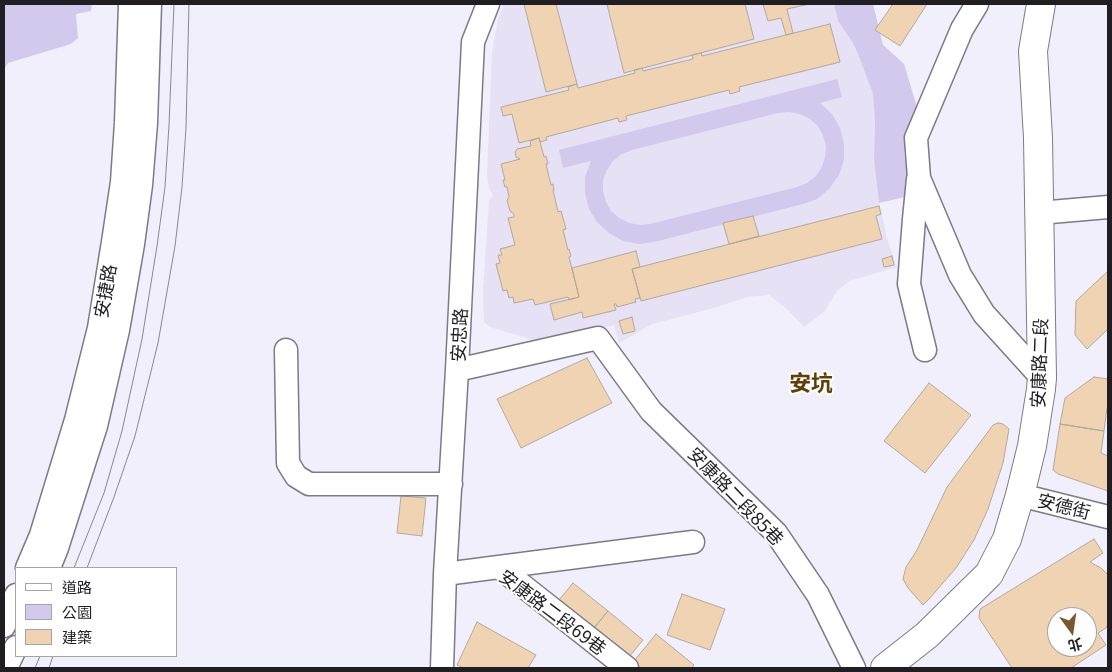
<!DOCTYPE html>
<html>
<head>
<meta charset="utf-8">
<style>
	body { margin:0 }
	#map { position:relative; width:1112px; height:672px; overflow:hidden; background:#f2effc; font-family:Georgia,"Noto Sans TC",serif }
	canvas { display:block }
	.frame { position:absolute; inset:0; border:5px solid #201e23; pointer-events:none }
	.legend { position:absolute; left:15px; top:567px; width:162px; height:90px; box-sizing:border-box; background:#fefefe; border:1px solid #a5a4a6; margin:0; padding:6px 9px; list-style:none; font-size:15px; color:#201e23 }
	.legend li { display:flex; align-items:center; gap:10px; height:25px }
	.legend b { width:25px; border:1px solid #a5a4a6 }
	.north { position:absolute; left:1047px; top:607px; width:50px; height:50px; box-sizing:border-box; background:#fefefe; border:1px solid #a5a4a6; border-radius:50%; rotate:166deg; font-size:14px; font-weight:700; line-height:20px; text-align:center; color:#201e23 }
	.north::after { content:''; display:block; margin:auto; width:18px; height:22px; background:#78582e; clip-path:polygon(50% 0,100% 100%,50% 72%,0 100%) }
</style>
</head>
<body>
<div id="map">
<canvas width="1112" height="672"></canvas>
<div class="frame"></div>
<ul class="legend">
<li><b style="height:6px;background:#fff"></b>道路</li>
<li><b style="height:14px;background:#d3c9ec"></b>公園</li>
<li><b style="height:14px;background:#efd3b3"></b>建築</li>
</ul>
<div class="north">北</div>
</div>
<script>
const c = document.querySelector('canvas').getContext('2d');
c.lineJoin = 'round';
function fill(path, color) {
  c.fillStyle = color;
  c.fill(path, 'evenodd');
}
function toPath(rows) {
  const path = new Path2D();
  for (const r of rows) {
    path.moveTo(r[0], r[1]);
    for (let i = 2; i < r.length; i += 2) path.lineTo(r[i], r[i + 1]);
  }
  return path;
}
function stroke(path, color, width, dash) {
  c.strokeStyle = color;
  c.lineWidth = width;
  c.lineCap = dash ? 'butt' : 'round';
  c.setLineDash(dash || []);
  c.stroke(path);
}
function label(font, color, halo, rows, align = 'center') {
  c.font = font + ' Georgia,"Noto Sans TC",serif';
  c.lineWidth = 4;
  c.setLineDash([]);
  c.textBaseline = 'middle';
  c.strokeStyle = halo;
  c.fillStyle = color;
  for (const [text, x, y, turn = 0] of rows) {
    c.save();
    c.translate(x, y);
    c.rotate((+turn || 0) * Math.PI / 180);
    c.textAlign = isNaN(turn) ? turn : align;
    if (halo) c.strokeText(text, 0, 0);
    c.fillText(text, 0, 0);
    c.restore();
  }
}
fill(toPath([
	[504,4,834,4,838,21,853,43,860,59,873,94,875,121,874,160,879,203,888,242,897,267,849,281,837,291,824,312,804,327,788,310,769,295,748,297,714,308,652,324,619,343,614,325,543,343,490,327,484,322,483,290,489,201,493,196,489,188,487,175,492,52,498,19]
]), '#e6e1f5');
fill(toPath([
	[4,4,92,4,91,11,76,14,78,38,71,44,8,63,4,70],
	[834,4,873,4,883,45,904,64,917,107,910,123,904,152,908,181,905,197,879,203,874,160,875,121,873,94,860,59,853,43,838,21],
	[837,79,842,97,820,103,832,114,840,128,844,144,844,160,839,175,829,189,817,199,803,204,654,242,639,244,623,241,609,233,597,222,589,209,585,193,585,177,591,161,563,168,559,150],
	[789,112,800,114,810,119,818,126,823,135,826,146,825,157,822,167,816,176,807,183,797,187,650,224,640,225,629,223,619,218,611,211,606,202,603,191,603,180,607,170,613,161,622,154,632,150,778,113]
]), '#d3c9ec');
const building = toPath([
	[524,4,556,4,577,84,546,92,524,4],
	[607,4,745,4,754,39,624,73,607,4],
	[763,4,809,4,787,9,793,33,786,35,781,18,768,21,763,4],
	[893,4,927,4,900,46,875,30,893,4],
	[830,24,840,62,739,87,740,91,730,94,729,90,626,116,627,120,619,122,618,118,546,137,547,140,540,142,539,138,519,143,512,114,503,116,501,107,569,90,568,87,577,84,578,88,635,73,634,70,642,68,643,71,693,59,692,55,701,53,702,56,830,24],
	[539,138,544,157,546,156,548,164,546,164,551,185,553,184,554,190,553,190,558,212,561,211,566,229,563,230,568,250,569,249,571,256,569,257,579,297,569,300,568,297,535,305,533,299,514,303,513,297,509,298,507,290,503,291,496,264,500,263,498,255,502,255,500,249,515,245,508,218,514,217,514,214,510,211,507,201,509,197,507,187,505,187,503,180,505,180,501,164,520,159,516,157,515,152,517,149,531,146,530,141,539,138],
	[879,206,881,214,876,216,882,239,641,301,632,269,879,206],
	[753,216,759,236,729,244,723,223,753,216],
	[636,251,640,267,632,269,640,298,635,299,636,302,617,307,616,304,614,304,616,310,583,318,582,312,554,320,550,304,579,297,572,268,636,251],
	[892,256,894,265,884,267,882,259,892,256],
	[1108,271,1108,329,1087,349,1075,335,1076,301,1108,271],
	[632,317,635,331,623,334,619,321,632,317],
	[587,358,612,403,521,448,497,399,587,358],
	[1094,377,1108,379,1108,408,1107,408,1104,431,1060,424,1065,398,1094,377],
	[929,383,971,415,925,473,884,441,929,383],
	[998,423,1003,424,1009,429,1003,463,988,509,974,540,956,568,929,599,923,605,908,588,903,579,906,567,917,550,947,487,993,425,998,423],
	[1060,424,1104,431,1101,453,1108,456,1108,491,1058,474,1053,470,1060,424],
	[401,496,426,498,422,536,397,533,401,496],
	[1094,539,1103,553,1090,562,1101,568,1108,575,1108,624,1106,628,1098,633,1106,645,1071,668,1012,668,979,618,980,609,1094,539],
	[1057,617,1087,617,1087,647,1057,647,1057,617],
	[573,583,608,611,589,634,554,606,573,583],
	[682,594,725,609,710,650,667,635,682,594],
	[608,611,643,640,624,663,589,634,608,611],
	[477,622,536,655,528,668,463,668,457,665,477,622],
	[656,634,694,665,692,668,632,668,630,666,656,634]
]);
fill(building, '#efd3b3');
stroke(building, '#b2a99e', 1);
const minor = toPath([
	[977,4,962,29,916,138,919,178,960,275,984,314,1042,378],
	[918,179,914,219,909,284,925,350],
	[1039,213,1108,207],
	[286,350,288,463,296,476,309,484,451,484],
	[457,370,598,338,651,411,776,533,818,595,854,668],
	[1020,495,1108,517],
	[499,567,693,542],
	[27,568,41,535,76,420,99,328,113,242,122,182,126,123,130,4],
	[49,568,57,548,96,426,118,330,133,244,141,185,146,123,150,4],
	[445,574,499,567,627,668],
	[4,626,16,595],
	[6,668,16,647],
	[442,668,445,574,457,370,473,42,488,4]
]);
const major = toPath([
	[885,668,927,635,989,574,1007,539,1020,495,1032,446,1041,389,1042,378,1038,138,1033,51,1041,4]
]);
stroke(minor, '#7d7a85', 25);
stroke(major, '#7d7a85', 30);
stroke(minor, '#fff', 22);
stroke(major, '#fff', 28);
stroke(toPath([
	[74,568,104,493,122,431,142,339,157,246,165,187,169,125,174,4],
	[87,568,114,497,135,436,158,343,175,246,182,187,186,128,189,4],
	[35,668,40,656],
	[49,668,53,656]
]), '#898790', 1);
label('18px', '#201e23', '#fefefe', [
	["安捷路",105,291,-80],
	["安忠路",459,335,-87],
	["安康路二段",1039,363,-88],
	["安康路二段85巷",736,496,46],
	["安德街",1064,506,14],
	["安康路二段69巷",553,612,37]
]);
label('bold 22px', '#603e08', '#fefefe', [
	["安坑",811,383]
]);
</script>
</body>
</html>
